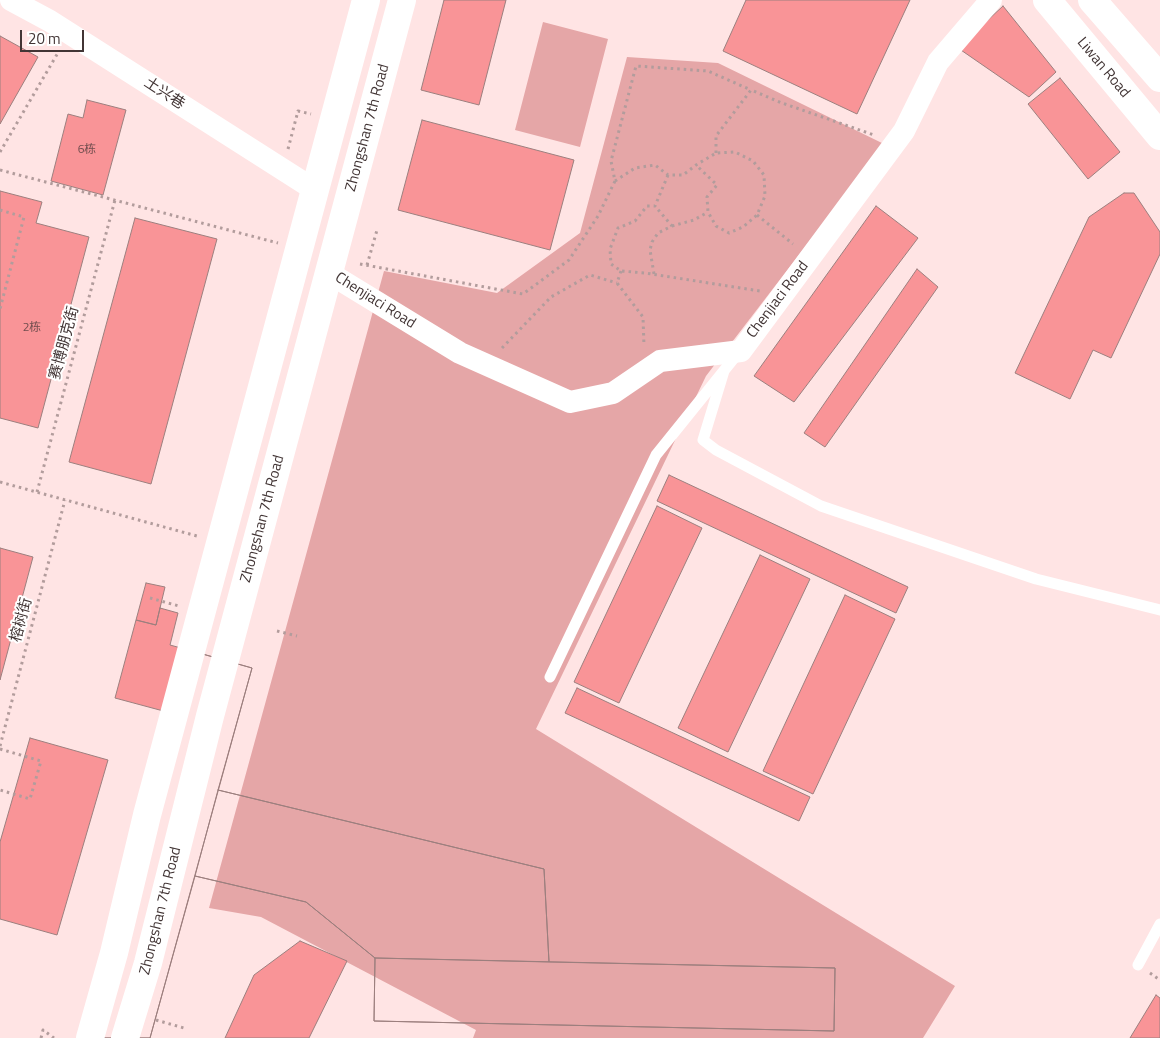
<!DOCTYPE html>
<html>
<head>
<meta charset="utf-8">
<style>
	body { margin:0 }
	#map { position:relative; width:1160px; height:1038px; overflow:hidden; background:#ffe4e4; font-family:"Titillium Web",sans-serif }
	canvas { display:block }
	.scale { position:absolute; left:20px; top:30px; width:64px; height:22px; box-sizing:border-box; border:2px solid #423535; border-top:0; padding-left:6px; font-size:15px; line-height:18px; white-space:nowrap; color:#423535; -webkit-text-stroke:4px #fff; paint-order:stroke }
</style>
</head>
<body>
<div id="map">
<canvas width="1160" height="1038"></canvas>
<div class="scale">20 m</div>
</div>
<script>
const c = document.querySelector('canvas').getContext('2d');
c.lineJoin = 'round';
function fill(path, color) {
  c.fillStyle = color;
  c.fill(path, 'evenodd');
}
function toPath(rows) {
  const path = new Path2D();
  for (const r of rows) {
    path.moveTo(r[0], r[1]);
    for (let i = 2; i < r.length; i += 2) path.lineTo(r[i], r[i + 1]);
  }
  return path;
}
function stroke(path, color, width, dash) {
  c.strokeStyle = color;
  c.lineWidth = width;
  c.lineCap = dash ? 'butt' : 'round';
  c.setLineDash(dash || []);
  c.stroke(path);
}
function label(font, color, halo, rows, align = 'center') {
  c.font = font + ' "Titillium Web","Noto Sans SC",sans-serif';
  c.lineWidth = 4;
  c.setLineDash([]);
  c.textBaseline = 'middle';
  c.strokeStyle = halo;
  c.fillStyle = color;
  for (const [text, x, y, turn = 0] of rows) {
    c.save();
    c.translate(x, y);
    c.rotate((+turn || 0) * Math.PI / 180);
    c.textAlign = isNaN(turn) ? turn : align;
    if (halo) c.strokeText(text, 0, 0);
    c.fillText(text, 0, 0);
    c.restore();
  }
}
fill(toPath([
	[543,22,608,39,580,147,515,130],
	[627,57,718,63,884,144,706,376,536,729,955,986,923,1038,473,1038,476,1030,261,917,209,908,384,271,497,293,580,233]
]), '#e5a6a7');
const building = toPath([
	[444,0,506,0,479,105,421,90,444,0],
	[746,0,910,0,857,114,723,51,746,0],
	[1003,6,1056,72,1029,97,958,48,1003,6],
	[0,36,38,57,0,124,0,36],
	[1060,78,1120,152,1088,179,1028,104,1060,78],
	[87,100,126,110,103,195,51,181,68,114,83,118,87,100],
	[422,120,574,160,550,250,398,210,422,120],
	[0,191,42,202,36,223,89,237,38,428,0,418,0,191],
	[1124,193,1134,193,1160,232,1160,254,1111,358,1093,350,1070,399,1015,373,1089,217,1124,193],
	[876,206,918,238,794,402,754,376,876,206],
	[135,218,217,239,151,484,69,462,135,218],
	[917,269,938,287,825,447,804,433,917,269],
	[669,475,908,587,896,613,657,501,669,475],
	[657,506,702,528,619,703,574,682,657,506],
	[0,548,33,557,0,680,0,548],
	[760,555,810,579,728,752,678,728,760,555],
	[146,583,165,587,156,625,136,620,146,583],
	[845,595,895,619,813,794,763,771,845,595],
	[160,608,178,613,170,645,199,653,182,716,115,698,136,620,156,625,160,608],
	[199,653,252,668,218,790,544,869,549,962,835,968,834,1031,374,1021,375,958,306,902,195,876,150,1038,94,1038,199,653],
	[199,653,252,668,150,1038,94,1038,199,653],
	[577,688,810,797,799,821,565,713,577,688],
	[30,738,108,760,57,935,0,919,0,842,30,738],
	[218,790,544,869,549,962,375,958,306,902,195,876,218,790],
	[300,941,347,961,309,1038,225,1038,254,975,300,941],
	[375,958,835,968,834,1031,374,1021,375,958],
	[1156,995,1160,998,1160,1038,1130,1038,1156,995]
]);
fill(building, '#f99497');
stroke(building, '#9c7f7e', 1);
stroke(toPath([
	[288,149,298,111,311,114],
	[0,152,59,51],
	[716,153,716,136,751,90,782,103,874,135],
	[0,170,278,243],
	[668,175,655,206,647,206,635,221,618,228,610,249,611,264,621,271,645,273,760,291],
	[615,181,635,168,655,165,668,175,683,175,696,165,716,153,735,152,753,161,764,175,765,196,757,215,743,227,729,233,716,226,708,212,707,197,717,185,696,165],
	[0,210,24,217,0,309],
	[757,215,793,244],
	[672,226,694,220,708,212],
	[360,264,523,294,569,260,598,216,615,181,611,161,636,66,708,71,751,90],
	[367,265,377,230],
	[621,271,617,283,643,317,644,346],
	[654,274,650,250,652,242,658,233,672,226,655,206],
	[502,348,551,297,590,275,617,283],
	[0,482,197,536],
	[37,492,115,200],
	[150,598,179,606],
	[277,631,297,636],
	[0,746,65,500],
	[0,749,41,761,30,799,0,790],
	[1150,973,1160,980],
	[156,1020,184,1028],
	[41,1038,43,1030,54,1038]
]), '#b29c9c', 3, [2.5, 4]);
stroke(toPath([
	[724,371,703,440,716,450,821,506,1036,579,1160,610],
	[550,677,656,455,739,352],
	[1138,965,1160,924]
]), '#fff', 11);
stroke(toPath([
	[11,0,50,21,315,190],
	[329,273,460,353,570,402,613,393,660,361,741,351,904,131,938,62,991,0]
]), '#fff', 22);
stroke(toPath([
	[1047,0,1160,136],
	[1092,0,1160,78]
]), '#fff', 28);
stroke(toPath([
	[90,1038,114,953,147,815,366,0],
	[125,1038,148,963,210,716,402,0]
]), '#fff', 28);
label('12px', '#704d4e', null, [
	["6栋",87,150],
	["2栋",32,328]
]);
label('15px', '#423535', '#fff', [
	["Liwan Road",1103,68,50],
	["土兴巷",164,94,33],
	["Zhongshan 7th Road",368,128,-75],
	["Chenjiaci Road",778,300,-53],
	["Chenjiaci Road",375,301,32],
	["赛博朋克街",65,343,-75],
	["Zhongshan 7th Road",263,519,-75],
	["榕树街",22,620,-75],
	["Zhongshan 7th Road",161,911,-76]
]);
</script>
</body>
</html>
